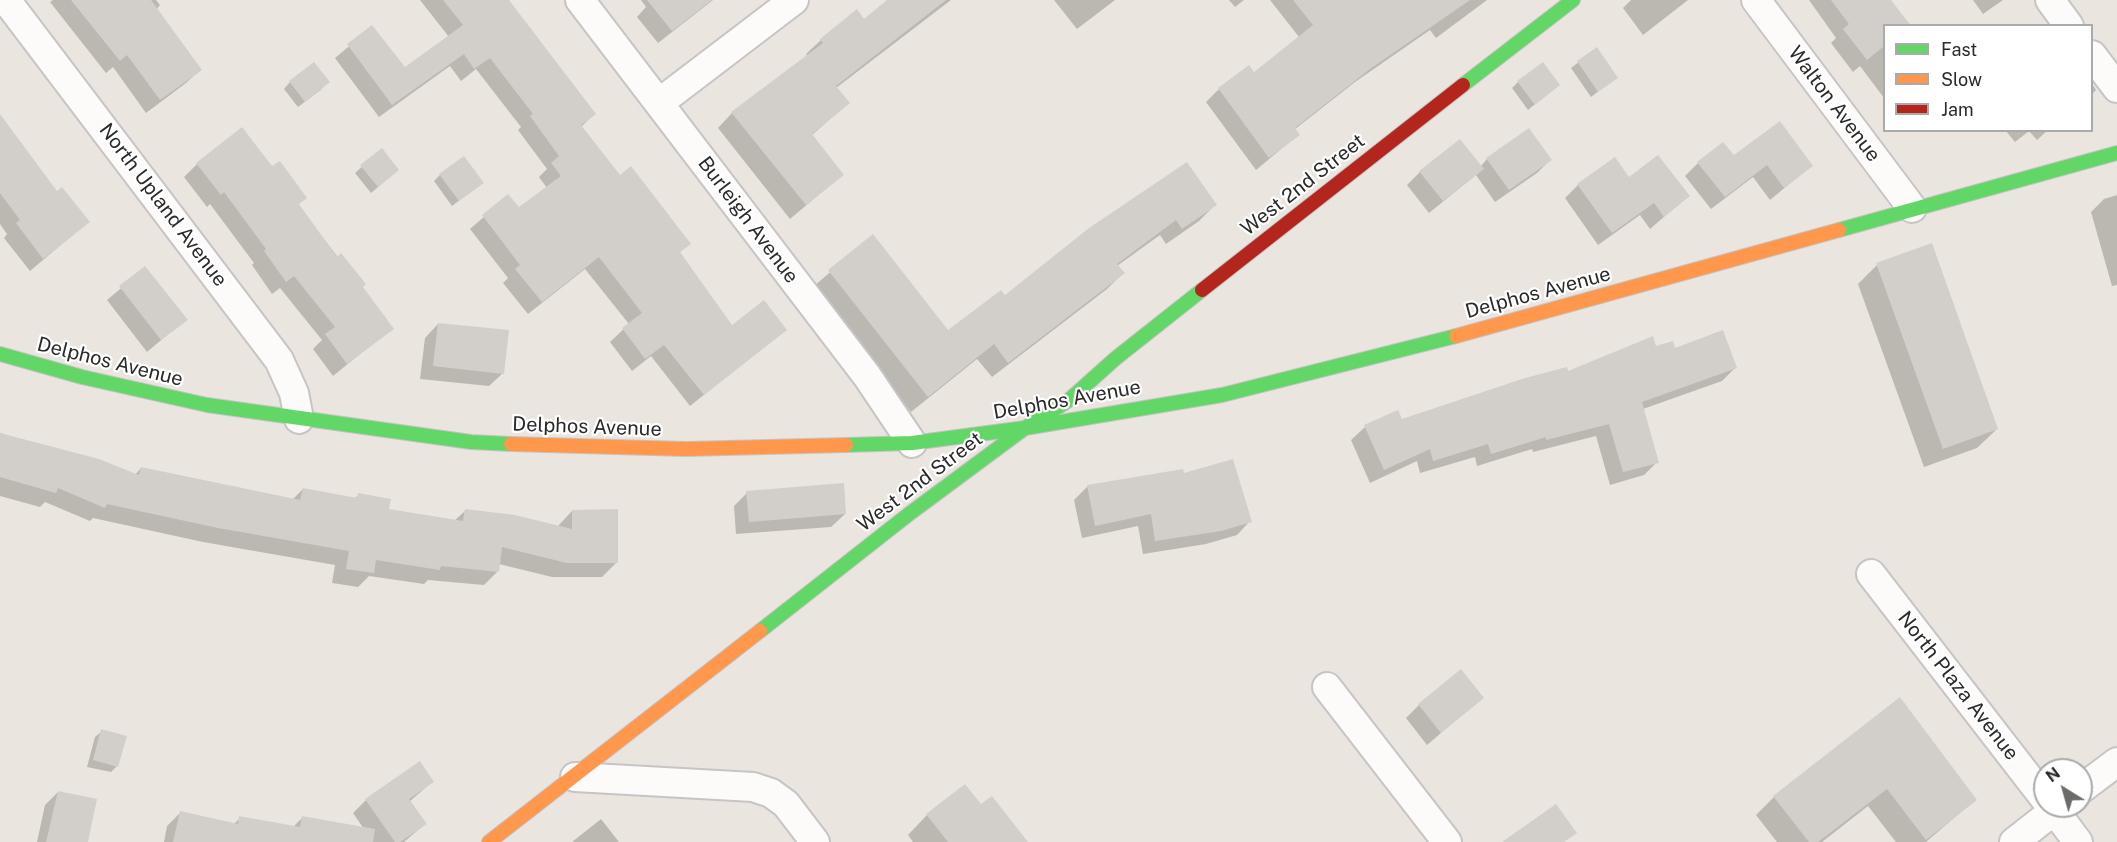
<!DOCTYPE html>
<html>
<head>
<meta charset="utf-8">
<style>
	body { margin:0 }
	#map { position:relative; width:2117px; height:842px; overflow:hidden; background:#eae5de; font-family:"Public Sans",sans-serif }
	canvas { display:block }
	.legend { position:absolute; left:1883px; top:24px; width:210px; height:108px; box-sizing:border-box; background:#fff; border:2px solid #aaa; margin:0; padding:8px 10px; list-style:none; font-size:18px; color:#2a2a2a }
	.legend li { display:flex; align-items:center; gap:12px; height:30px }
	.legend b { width:30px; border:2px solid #aaa }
	.north { position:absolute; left:2033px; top:758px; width:60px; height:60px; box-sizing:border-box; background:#fff; border:2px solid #aaa; border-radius:50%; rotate:323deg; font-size:16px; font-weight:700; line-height:24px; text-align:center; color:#2a2a2a }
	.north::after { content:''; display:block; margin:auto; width:21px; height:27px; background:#6d6b69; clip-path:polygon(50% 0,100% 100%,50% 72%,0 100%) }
</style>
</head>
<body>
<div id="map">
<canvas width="2117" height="842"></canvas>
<ul class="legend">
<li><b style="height:8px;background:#63d668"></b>Fast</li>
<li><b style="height:8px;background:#ff974d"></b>Slow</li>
<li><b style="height:8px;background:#b3261e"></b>Jam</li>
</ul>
<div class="north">N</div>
</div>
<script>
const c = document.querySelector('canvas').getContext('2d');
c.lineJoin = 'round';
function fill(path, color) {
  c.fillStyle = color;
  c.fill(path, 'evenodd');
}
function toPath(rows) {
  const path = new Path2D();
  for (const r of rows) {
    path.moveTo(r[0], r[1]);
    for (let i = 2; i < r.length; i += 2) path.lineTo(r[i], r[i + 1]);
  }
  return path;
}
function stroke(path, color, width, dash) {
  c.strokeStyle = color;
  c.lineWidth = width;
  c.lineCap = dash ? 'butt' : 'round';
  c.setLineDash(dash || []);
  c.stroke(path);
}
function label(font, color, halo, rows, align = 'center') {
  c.font = font + ' "Public Sans",sans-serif';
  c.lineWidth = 4.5;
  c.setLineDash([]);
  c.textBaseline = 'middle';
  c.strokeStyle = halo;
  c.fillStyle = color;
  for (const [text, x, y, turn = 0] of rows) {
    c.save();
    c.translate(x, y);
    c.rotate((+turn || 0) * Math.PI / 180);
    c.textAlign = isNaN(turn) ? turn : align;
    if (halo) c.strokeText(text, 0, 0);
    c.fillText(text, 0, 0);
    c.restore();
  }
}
fill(toPath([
	[53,0,156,0,160,5,156,10,200,70,186,83,146,113,113,67,106,73,50,2],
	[420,0,508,0,594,114,581,127,619,177,689,243,679,253,732,327,785,330,690,406,651,356,632,371,610,342,629,324,585,269,528,314,503,283,508,278,470,229,508,196,518,209,547,188,539,177,547,169,518,130,521,127,476,69,461,81,450,66,379,117,335,58,372,27,404,69,449,37],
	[641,0,713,0,658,43,637,17,646,7],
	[889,0,951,0,836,88,848,103,811,136,842,175,790,219,718,128,732,113,808,57,806,54,821,40,864,21],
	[1054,0,1115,0,1077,29],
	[1229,0,1244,0,1235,7],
	[1270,0,1487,0,1436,38,1430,30,1355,82,1294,130,1298,135,1256,170,1206,102,1219,89,1253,74,1299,37],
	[1631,0,1688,0,1643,35,1623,8],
	[1809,0,1890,0,1911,26,1884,26,1884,98,1860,66,1853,72,1831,43,1836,38],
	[1973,0,2003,0,1983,14],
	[1596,49,1616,78,1591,97,1571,68],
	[290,82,322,89,298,107,284,89],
	[1518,82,1558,85,1528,110,1512,88],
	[2092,84,2096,90,2092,94],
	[0,116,57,193,88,222,30,271,4,238,7,234,0,224],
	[2005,130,2048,130,2037,140,2029,131,2015,142],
	[381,150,391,176,371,193,355,173],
	[1733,157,1811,166,1770,200,1753,177,1711,209,1685,176,1698,163],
	[1487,159,1550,160,1537,173,1495,202,1476,175,1429,213,1407,185,1420,172,1480,167],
	[197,164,298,205,392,328,333,376,313,349,322,340,280,288,272,294,252,265,254,263,210,204,207,207,184,177],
	[440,175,482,183,452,206,434,181],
	[1629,179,1688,196,1650,229,1640,215,1598,245,1565,198,1578,185],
	[2117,195,2117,285,2112,286,2091,212,2104,199],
	[1215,205,1199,221,1166,244,1160,235,1117,266,1123,273,1107,289,992,377,977,359,911,412,813,287,872,236,948,332,1005,297,1090,229],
	[1877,265,1997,429,1977,448,1924,467,1858,284],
	[145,268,186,319,147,352,107,300],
	[438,324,503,373,489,386,420,379,425,338],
	[1655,348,1674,349,1735,368,1722,381,1643,409,1657,462,1644,475,1610,485,1596,436,1533,452,1532,449,1477,466,1475,457,1420,473,1417,461,1370,483,1351,440,1365,427,1397,412,1401,421],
	[0,433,135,475,141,468,292,500,303,489,354,499,359,495,387,511,454,521,465,511,558,526,572,511,617,562,602,577,552,577,499,564,498,571,484,585,428,580,424,584,369,576,358,587,332,583,335,565,203,542,93,518,90,521,45,502,40,507,0,496],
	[1182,471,1182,475,1250,521,1237,535,1206,544,1143,554,1138,526,1082,538,1074,500,1087,487],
	[747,493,845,514,831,527,736,534,734,506],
	[1482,698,1427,745,1406,718,1419,705],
	[1900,699,1975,800,1926,842,1896,842,1868,806,1822,842,1777,842,1756,815,1774,797],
	[102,731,117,766,111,772,87,767,95,737],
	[432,782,409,802,425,824,404,842,373,842,353,813,366,800],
	[965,786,980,806,1024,842,913,842,908,835,927,815],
	[58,792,86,842,37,842,45,805],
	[181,812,233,825,240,818,293,827,302,818,356,842,164,842,167,826],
	[601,819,619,842,572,842]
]), '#0003');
fill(toPath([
	[71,0,151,0,202,70,160,100,127,55,120,61],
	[443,0,509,0,596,114,581,125,620,175,631,166,691,244,680,252,732,325,764,300,787,330,704,395,664,345,645,359,622,328,642,313,599,257,542,302,515,269,520,265,482,215,508,194,519,207,561,176,551,163,559,156,530,116,533,114,490,58,474,69,464,54,392,105,347,44,372,25,405,67,463,25],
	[647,0,712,0,672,31],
	[887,0,946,0,836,86,850,103,812,134,844,175,806,205,731,112,823,43,820,39,857,9,864,19],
	[1293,0,1470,0,1370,69,1295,128,1300,135,1269,158,1218,88,1249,65,1254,72,1313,25],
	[1831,0,1891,0,1911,26,1884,26,1884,46,1867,60,1843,29,1849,24],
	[1597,47,1618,78,1598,92,1577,61],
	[314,62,330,82,305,102,289,81],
	[1543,62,1560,85,1535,105,1517,81],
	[0,114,57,191,62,187,90,222,43,259,16,223,20,220,0,193],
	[1780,121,1813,166,1784,188,1767,165,1725,197,1697,162,1723,142,1734,155],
	[242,127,272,166,280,161,307,198,299,204,337,257,341,253,366,284,363,287,394,329,347,364,325,334,335,327,294,276,286,282,264,251,266,249,224,192,221,195,196,163],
	[1529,128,1552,160,1509,190,1486,158],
	[1460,139,1484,169,1443,201,1419,171],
	[382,148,399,170,378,187,360,165],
	[1658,155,1690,196,1664,217,1654,203,1612,233,1577,184,1615,157,1629,177],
	[464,156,484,183,459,201,439,174],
	[1187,162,1217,205,1182,229,1176,220,1117,264,1125,273,1008,363,994,344,928,397,828,270,873,234,948,330,1001,290,1005,295,1089,228],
	[1932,243,1998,429,1943,449,1876,263],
	[145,266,188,320,161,340,119,286],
	[438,323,509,330,504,374,433,366],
	[1723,330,1737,368,1642,402,1659,463,1623,472,1609,424,1546,440,1546,437,1491,454,1488,444,1433,461,1430,449,1384,470,1364,425,1398,410,1402,419,1525,378,1567,367,1568,371,1653,336,1656,346,1673,341,1675,348],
	[0,433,99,459,139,475,141,467,300,500,303,488,357,498,358,493,391,499,389,509,463,521,465,509,515,515,572,529,572,510,618,509,618,563,567,563,502,547,499,572,441,566,440,570,376,560,374,573,346,569,349,551,218,528,107,504,105,508,58,488,56,493,0,477],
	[1233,459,1252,522,1221,531,1155,541,1151,514,1095,526,1087,485,1183,469,1184,473],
	[844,483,846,514,749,522,746,491],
	[1461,669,1484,698,1441,733,1418,704],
	[1900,697,1977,800,1926,840,1887,789,1818,842,1809,842,1773,796],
	[101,729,127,736,118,767,93,760],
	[420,761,434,782,409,799,427,824,400,842,395,842,365,799],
	[965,784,981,804,992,796,1028,842,948,842,926,814],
	[58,791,97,799,88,842,46,842],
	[1556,804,1577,833,1564,842,1502,842],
	[180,811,238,824,239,816,300,827,302,816,375,829,373,842,173,842]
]), '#d2cfca');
const street = toPath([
	[6,0,279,360,294,393,299,419],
	[580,0,867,376,912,443],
	[1756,0,1912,208],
	[2050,0,2069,26],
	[2092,55,2117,88],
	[659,103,794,0],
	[1871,574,2045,799],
	[1327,687,1447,842],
	[575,777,753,787,771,793,786,804,815,842],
	[2081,789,2117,762],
	[2051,806,2078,842],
	[2014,842,2060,806]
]);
const fast = toPath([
	[1463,85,1573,0],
	[1839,230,2117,153],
	[0,354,82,377,207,405,471,442,511,444],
	[846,445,912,443,1025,428,1222,395,1456,336],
	[760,631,909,514,1025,428,1069,400,1116,358,1202,290]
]);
const slow = toPath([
	[1456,336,1839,230],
	[511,444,686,449,846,445],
	[489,842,760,631]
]);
const jam = toPath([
	[1202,290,1463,85]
]);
stroke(street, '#c6c4c5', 32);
stroke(fast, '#c6c4c5', 16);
stroke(slow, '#c6c4c5', 16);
stroke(jam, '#c6c4c5', 16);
stroke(street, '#fcfbfa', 28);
stroke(fast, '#63d668', 14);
stroke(slow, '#ff974d', 14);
stroke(jam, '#b3261e', 14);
label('20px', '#2a2a2a', '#fff', [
	["Walton Avenue",1834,104,53],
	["West 2nd Street",1303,185,-38],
	["North Upland Avenue",163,205,53],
	["Burleigh Avenue",748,220,53],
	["Delphos Avenue",1538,293,-15],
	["Delphos Avenue",110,362,14],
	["Delphos Avenue",1067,400,-10],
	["Delphos Avenue",587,427,2],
	["West 2nd Street",920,482,-37],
	["North Plaza Avenue",1958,686,52]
]);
</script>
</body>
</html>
